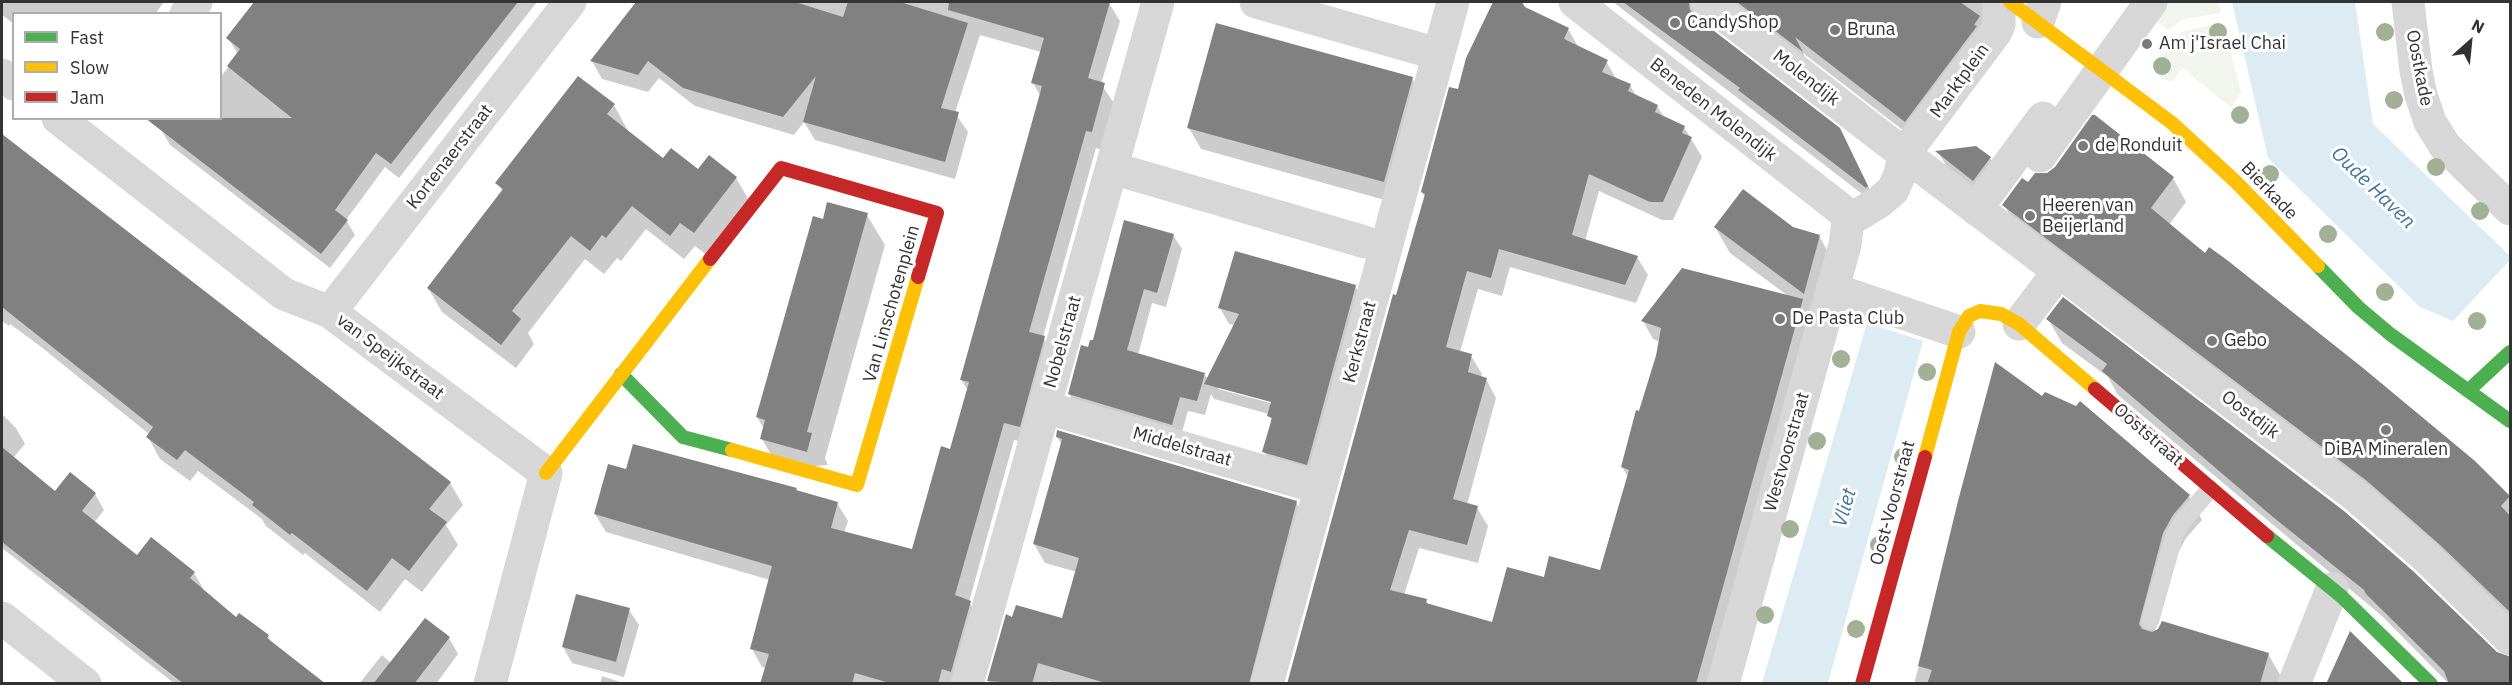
<!DOCTYPE html>
<html>
<head>
<meta charset="utf-8">
<style>
	body { margin:0 }
	#map { position:relative; width:2512px; height:685px; overflow:hidden; background:#fff; font-family:"IBM Plex Sans",sans-serif }
	canvas { display:block }
	.frame { position:absolute; inset:0; border:3px solid #333; pointer-events:none }
	.legend { position:absolute; left:12px; top:12px; width:210px; height:108px; box-sizing:border-box; background:#fff; border:2px solid #adadad; margin:0; padding:8px 10px; list-style:none; font-size:18px; color:#333 }
	.legend li { display:flex; align-items:center; gap:12px; height:30px }
	.legend b { width:30px; border:2px solid #adadad }
	.north { position:absolute; left:2440px; top:12px; width:60px; height:60px; -webkit-text-stroke:4px #fff; paint-order:stroke; rotate:27deg; font-size:16px; font-weight:700; line-height:24px; text-align:center; color:#333 }
	.north::after { content:''; display:block; margin:auto; width:21px; height:27px; background:#333; clip-path:polygon(50% 0,100% 100%,50% 72%,0 100%) }
</style>
</head>
<body>
<div id="map">
<canvas width="2512" height="685"></canvas>
<div class="frame"></div>
<ul class="legend">
<li><b style="height:8px;background:#4caf50"></b>Fast</li>
<li><b style="height:8px;background:#ffc107"></b>Slow</li>
<li><b style="height:8px;background:#c62828"></b>Jam</li>
</ul>
<div class="north">N</div>
</div>
<script>
const c = document.querySelector('canvas').getContext('2d');
c.lineJoin = 'round';
function fill(path, color) {
  c.fillStyle = color;
  c.fill(path, 'evenodd');
}
function toPath(rows) {
  const path = new Path2D();
  for (const r of rows) {
    path.moveTo(r[0], r[1]);
    for (let i = 2; i < r.length; i += 2) path.lineTo(r[i], r[i + 1]);
  }
  return path;
}
function stroke(path, color, width, dash) {
  c.strokeStyle = color;
  c.lineWidth = width;
  c.lineCap = dash ? 'butt' : 'round';
  c.setLineDash(dash || []);
  c.stroke(path);
}
function label(font, color, halo, rows, align = 'center') {
  c.font = font + ' "IBM Plex Sans",sans-serif';
  c.lineWidth = 6;
  c.setLineDash([]);
  c.textBaseline = 'middle';
  c.strokeStyle = halo;
  c.fillStyle = color;
  for (const [text, x, y, turn = 0] of rows) {
    c.save();
    c.translate(x, y);
    c.rotate((+turn || 0) * Math.PI / 180);
    c.textAlign = isNaN(turn) ? turn : align;
    if (halo) c.strokeText(text, 0, 0);
    c.fillText(text, 0, 0);
    c.restore();
  }
}
fill(toPath([
	[2164,2,2219,2,2221,13,2184,19,2168,30,2153,19],
	[2216,24,2224,28,2241,92,2231,108,2183,68,2172,82,2163,79,2155,71,2157,63,2181,32]
]), '#f1f5ed');
fill(toPath([
	[2232,2,2355,2,2373,124,2510,256,2510,260,2453,321,2420,307,2268,158],
	[1867,323,1923,341,1828,683,1762,683]
]), '#ddebf3');
fill(toPath([
	[2,2,164,2,155,14,14,14,14,24,2,15],
	[257,2,537,2,399,178,385,167,346,220,355,235,330,268,170,145,162,131,220,118,220,78,238,54,228,38],
	[749,2,1104,2,1109,3,1120,21,1101,84,1114,103,1102,150,1096,148,1043,337,1054,356,1030,444,1014,440,969,602,980,621,963,684,762,684,766,668,762,667,752,649,770,580,606,532,595,514,627,471,796,489,797,492,837,503,848,521,844,533,913,551,951,451,968,391,961,379,1041,97,1033,83,1041,52,980,35,955,113,968,132,955,179,815,140,804,122,794,135,695,106,659,78,648,92,602,79,592,61,736,52],
	[1495,2,1521,2,1525,9,1568,29,1579,48,1606,61,1617,80,1630,85,1636,96,1657,106,1664,117,1684,127,1702,157,1673,220,1662,220,1599,191,1585,241,1637,257,1648,275,1636,303,1510,267,1502,296,1478,289,1460,352,1471,356,1482,374,1481,377,1486,379,1496,398,1467,505,1477,508,1488,526,1478,563,1419,548,1404,595,1426,600,1429,606,1493,624,1545,579,1601,572,1628,477,1622,467,1660,342,1653,339,1643,321,1791,298,1730,253,1715,227,1793,228,1819,236,1834,262,1819,318,1807,310,1813,319,1711,684,1288,684,1426,198,1422,192,1459,91,1468,59],
	[1613,2,2009,2,1917,141,1803,53,1811,68,1703,11,1699,20,1839,129,1879,207],
	[1412,78,1425,100,1396,203,1201,149,1189,128],
	[614,105,627,129,626,131,663,160,698,171,736,178,750,202,708,256,695,246,684,259,646,229,621,261,617,258,604,274,585,259,528,333,534,344,516,368,442,312,428,288,503,192,497,183],
	[2,136,450,483,463,505,446,525,458,545,422,592,405,579,380,612,305,553,303,555,266,526,262,519,198,471,190,481,160,459,148,437,149,434,40,346,10,324,9,326,2,321],
	[1938,152,1990,158,2003,179,1986,202,1950,172],
	[2173,178,2186,202,2169,225,2474,462,2510,498,2510,622,2018,229,2004,205,2029,185],
	[867,215,885,245,825,458,828,465,779,469,762,439,764,429,757,417,824,221],
	[1173,235,1182,249,1166,307,1152,303,1138,355,1204,374,1208,379,1235,325,1229,324,1220,308,1355,286,1364,302,1316,480,1273,467,1264,451,1272,423,1269,414,1214,399,1211,394,1205,415,1188,411,1180,439,1078,409,1069,394,1089,349],
	[1218,386,1278,402,1278,405,1218,389],
	[2048,319,2496,654,2510,684,2449,684,2382,616,2118,395,2108,377,2062,343],
	[2,414,16,428,25,444,13,458,55,493,95,494,104,510,94,523,137,557,194,573,203,588,202,590,236,619,268,636,272,644,324,684,175,684,2,548],
	[1057,437,1296,502,1307,521,1263,684,1057,684,1048,681,1048,684,990,684,989,681,1007,616,1013,619,1063,620,1077,572,1045,563,1034,544,1062,445],
	[2189,496,2202,520,2186,538,2176,557,2154,633,2268,654,2282,678,2280,684,1914,684,1933,614],
	[629,610,639,625,624,677,572,663,563,647],
	[425,620,449,638,458,654,436,684,359,684,382,655,391,663],
	[602,676,626,684,600,684]
]), '#0003');
fill(toPath([
	[254,2,518,2,391,164,376,153,335,210,348,220,321,254,145,118,292,118,227,66,240,49,226,38],
	[636,2,795,2,843,17,848,2,900,2,968,23,941,108,959,112,945,162,803,122,816,76,783,117,683,88,648,61,638,75,590,61],
	[949,2,1110,2,1088,78,1105,83,1092,132,1086,131,1029,332,1045,336,1020,427,1004,423,955,595,971,601,951,672,942,669,938,684,893,684,855,673,852,684,760,684,769,654,750,649,772,566,594,514,608,464,626,469,633,444,797,488,796,490,838,502,831,528,912,549,941,446,950,449,969,382,960,380,1042,86,1031,83,1044,38,948,10],
	[1493,2,1522,2,1525,7,1569,28,1564,39,1608,60,1602,72,1631,84,1628,91,1658,105,1655,112,1685,126,1682,133,1692,137,1663,202,1650,202,1589,174,1572,235,1638,256,1625,285,1499,249,1491,278,1467,271,1446,347,1472,354,1468,372,1487,378,1453,499,1478,506,1467,545,1409,530,1390,590,1427,599,1426,603,1492,622,1507,567,1544,577,1549,556,1600,570,1629,470,1621,467,1636,410,1639,411,1656,356,1661,328,1641,321,1682,268,1803,299,1696,684,1287,684,1393,294,1396,295,1425,194,1421,192,1449,87,1458,89,1466,58],
	[1623,2,1689,2,1690,10,1696,17,1840,128,1868,186,1866,188,1738,90,1740,88],
	[1737,2,1960,2,1980,16,1974,25,1977,26,1905,122,1795,37,1803,52],
	[1216,23,1413,77,1384,182,1187,128],
	[578,76,615,104,607,114,663,158,671,148,698,169,709,155,737,177,694,233,680,223,670,236,632,206,606,238,602,235,590,251,571,236,512,311,521,319,501,345,427,288,503,189,495,183],
	[2092,115,2095,115,2174,177,2151,208,2205,253,2209,247,2227,260,2363,368,2475,461,2510,496,2501,506,2511,517,2511,613,2439,544,2367,481,2002,205,2022,178,2028,182,2035,173,2047,173,2055,167],
	[2,134,451,482,429,509,447,522,409,571,392,558,367,591,292,533,290,535,252,505,254,502,185,450,177,460,146,437,153,427,2,307],
	[1976,146,1991,157,1973,181,1935,151],
	[1743,189,1793,227,1820,235,1804,294,1714,227],
	[827,202,868,213,807,432,812,433,807,452,760,439,765,420,756,417,813,216,823,219],
	[1124,220,1174,234,1157,293,1144,289,1127,350,1205,373,1197,401,1180,397,1172,425,1068,394,1081,345,1088,347,1090,340,1093,340],
	[1235,251,1356,285,1307,465,1262,452,1272,418,1267,416,1271,402,1204,384,1239,314,1218,308],
	[2063,297,2344,511,2413,571,2497,652,2511,657,2511,684,2449,684,2444,671,2366,594,2364,590,2273,517,2102,371,2107,364,2046,319],
	[1995,362,2042,396,2045,392,2076,406,2080,401,2190,495,2173,515,2163,533,2139,624,2142,629,2152,632,2158,629,2162,621,2269,653,2260,684,1927,684,1932,670,1918,666,1958,501],
	[1057,430,1297,501,1249,684,1109,684,1038,663,1032,684,987,681,1006,614,1012,617,1016,605,1062,618,1079,558,1033,544,1062,439,1056,437],
	[2,447,55,491,70,472,96,493,82,511,137,555,151,537,195,572,190,578,236,617,239,613,269,635,267,638,326,684,184,684,2,542],
	[576,594,630,608,616,662,562,647],
	[425,618,450,637,414,684,373,684],
	[2350,631,2404,684,2326,684]
]), '#818181');
stroke(toPath([
	[2150,621,2174,536,2182,522,2210,489]
]), '#d7d7d7', 18);
stroke(toPath([
	[1256,2,1438,54],
	[1575,2,1838,207,1845,213,1848,221],
	[1707,2,1904,154,2356,496,2426,557,2510,639],
	[2408,2,2416,71,2421,95,2430,122,2445,146,2510,209],
	[186,14,196,2],
	[2038,22,2045,2],
	[2,75,14,84],
	[58,118,284,294,330,312,546,473,490,684],
	[2040,156,2151,2],
	[1112,168,1365,242],
	[1976,209,2043,118],
	[1848,221,1879,202,1893,190,1900,174,1904,154,1995,33,1999,25,1999,2],
	[1832,289,1959,332],
	[330,312,570,2],
	[2019,324,2059,271],
	[1044,407,1320,488],
	[2,618,85,684],
	[967,684,1158,2],
	[1267,684,1453,2],
	[1723,684,1845,245,1848,221],
	[2294,684,2332,589]
]), '#d7d7d7', 33);
stroke(toPath([
	[2318,266,2358,307,2390,334,2510,421],
	[621,374,683,437,732,450],
	[2468,391,2510,352],
	[2267,536,2341,596,2431,684]
]), '#4caf50', 14);
stroke(toPath([
	[2010,2,2172,123,2236,182,2318,266],
	[732,450,857,485,918,277],
	[1925,457,1959,332,1969,316,1980,311,2001,314,2019,324,2095,389],
	[546,473,710,259]
]), '#ffc107', 14);
stroke(toPath([
	[710,259,781,168,937,213,918,277],
	[2095,389,2267,536],
	[1862,684,1925,457]
]), '#c62828', 14);
c.fillStyle = '#a2b095';
for (const [x, y] of [
	[2218,32],
	[2385,32],
	[2162,66],
	[2394,100],
	[2240,115],
	[2436,167],
	[2270,174],
	[2480,211],
	[2328,234],
	[2385,292],
	[2477,321],
	[1841,359],
	[1927,372],
	[1817,441],
	[1903,457],
	[1790,529],
	[1879,545],
	[1765,615],
	[1856,629]
]) {
  c.beginPath();
  c.arc(x, y, 9, 0, 2 * Math.PI);
  c.fill();
}
for (const [x, y, r, color] of [
	[1675,23,6,"#7a7a7a"],
	[1835,30,6,"#7a7a7a"],
	[2147,44,6,"#7a7a7a"],
	[2083,146,6,"#7a7a7a"],
	[2030,216,6,"#7a7a7a"],
	[1780,319,6,"#7a7a7a"],
	[2212,341,6,"#7a7a7a"],
	[2386,430,6,"#7a7a7a"]
]) {
  const dot = new Path2D();
  dot.arc(x, y, r, 0, 2 * Math.PI);
  c.fillStyle = color;
  c.fill(dot);
  stroke(dot, '#fff', 2);
}
label('18px', '#333', '#fff', [
	["CandyShop",1687,23],
	["Bruna",1847,30],
	["Am j'Israel Chai",2159,44],
	["de Ronduit",2095,146],
	["Heeren van",2042,206],
	["Beijerland",2042,227],
	["De Pasta Club",1792,319],
	["Gebo",2224,341],
	["DiBA Mineralen",2386,450,"center"]
], 'left');
label('18px', '#333', '#fff', [
	["Oostkade",2419,68,79],
	["Molendijk",1806,78,38],
	["Marktplein",1960,81,-54],
	["Beneden Molendijk",1713,110,38],
	["Kortenaerstraat",450,157,-52],
	["Bierkade",2269,191,46],
	["Van Linschotenplein",892,304,-74],
	["Nobelstraat",1063,342,-74],
	["Kerkstraat",1360,342,-75],
	["van Speijkstraat",390,357,37],
	["Oostdijk",2250,415,37],
	["Ooststraat",2148,435,41],
	["Middelstraat",1182,447,16],
	["Westvoorstraat",1787,452,-74],
	["Oost-Voorstraat",1893,503,-75]
]);
label('italic 20px', '#3f7597', '#fff', [
	["Oude Haven",2373,188,44],
	["Vliet",1845,508,-74]
]);
</script>
</body>
</html>
